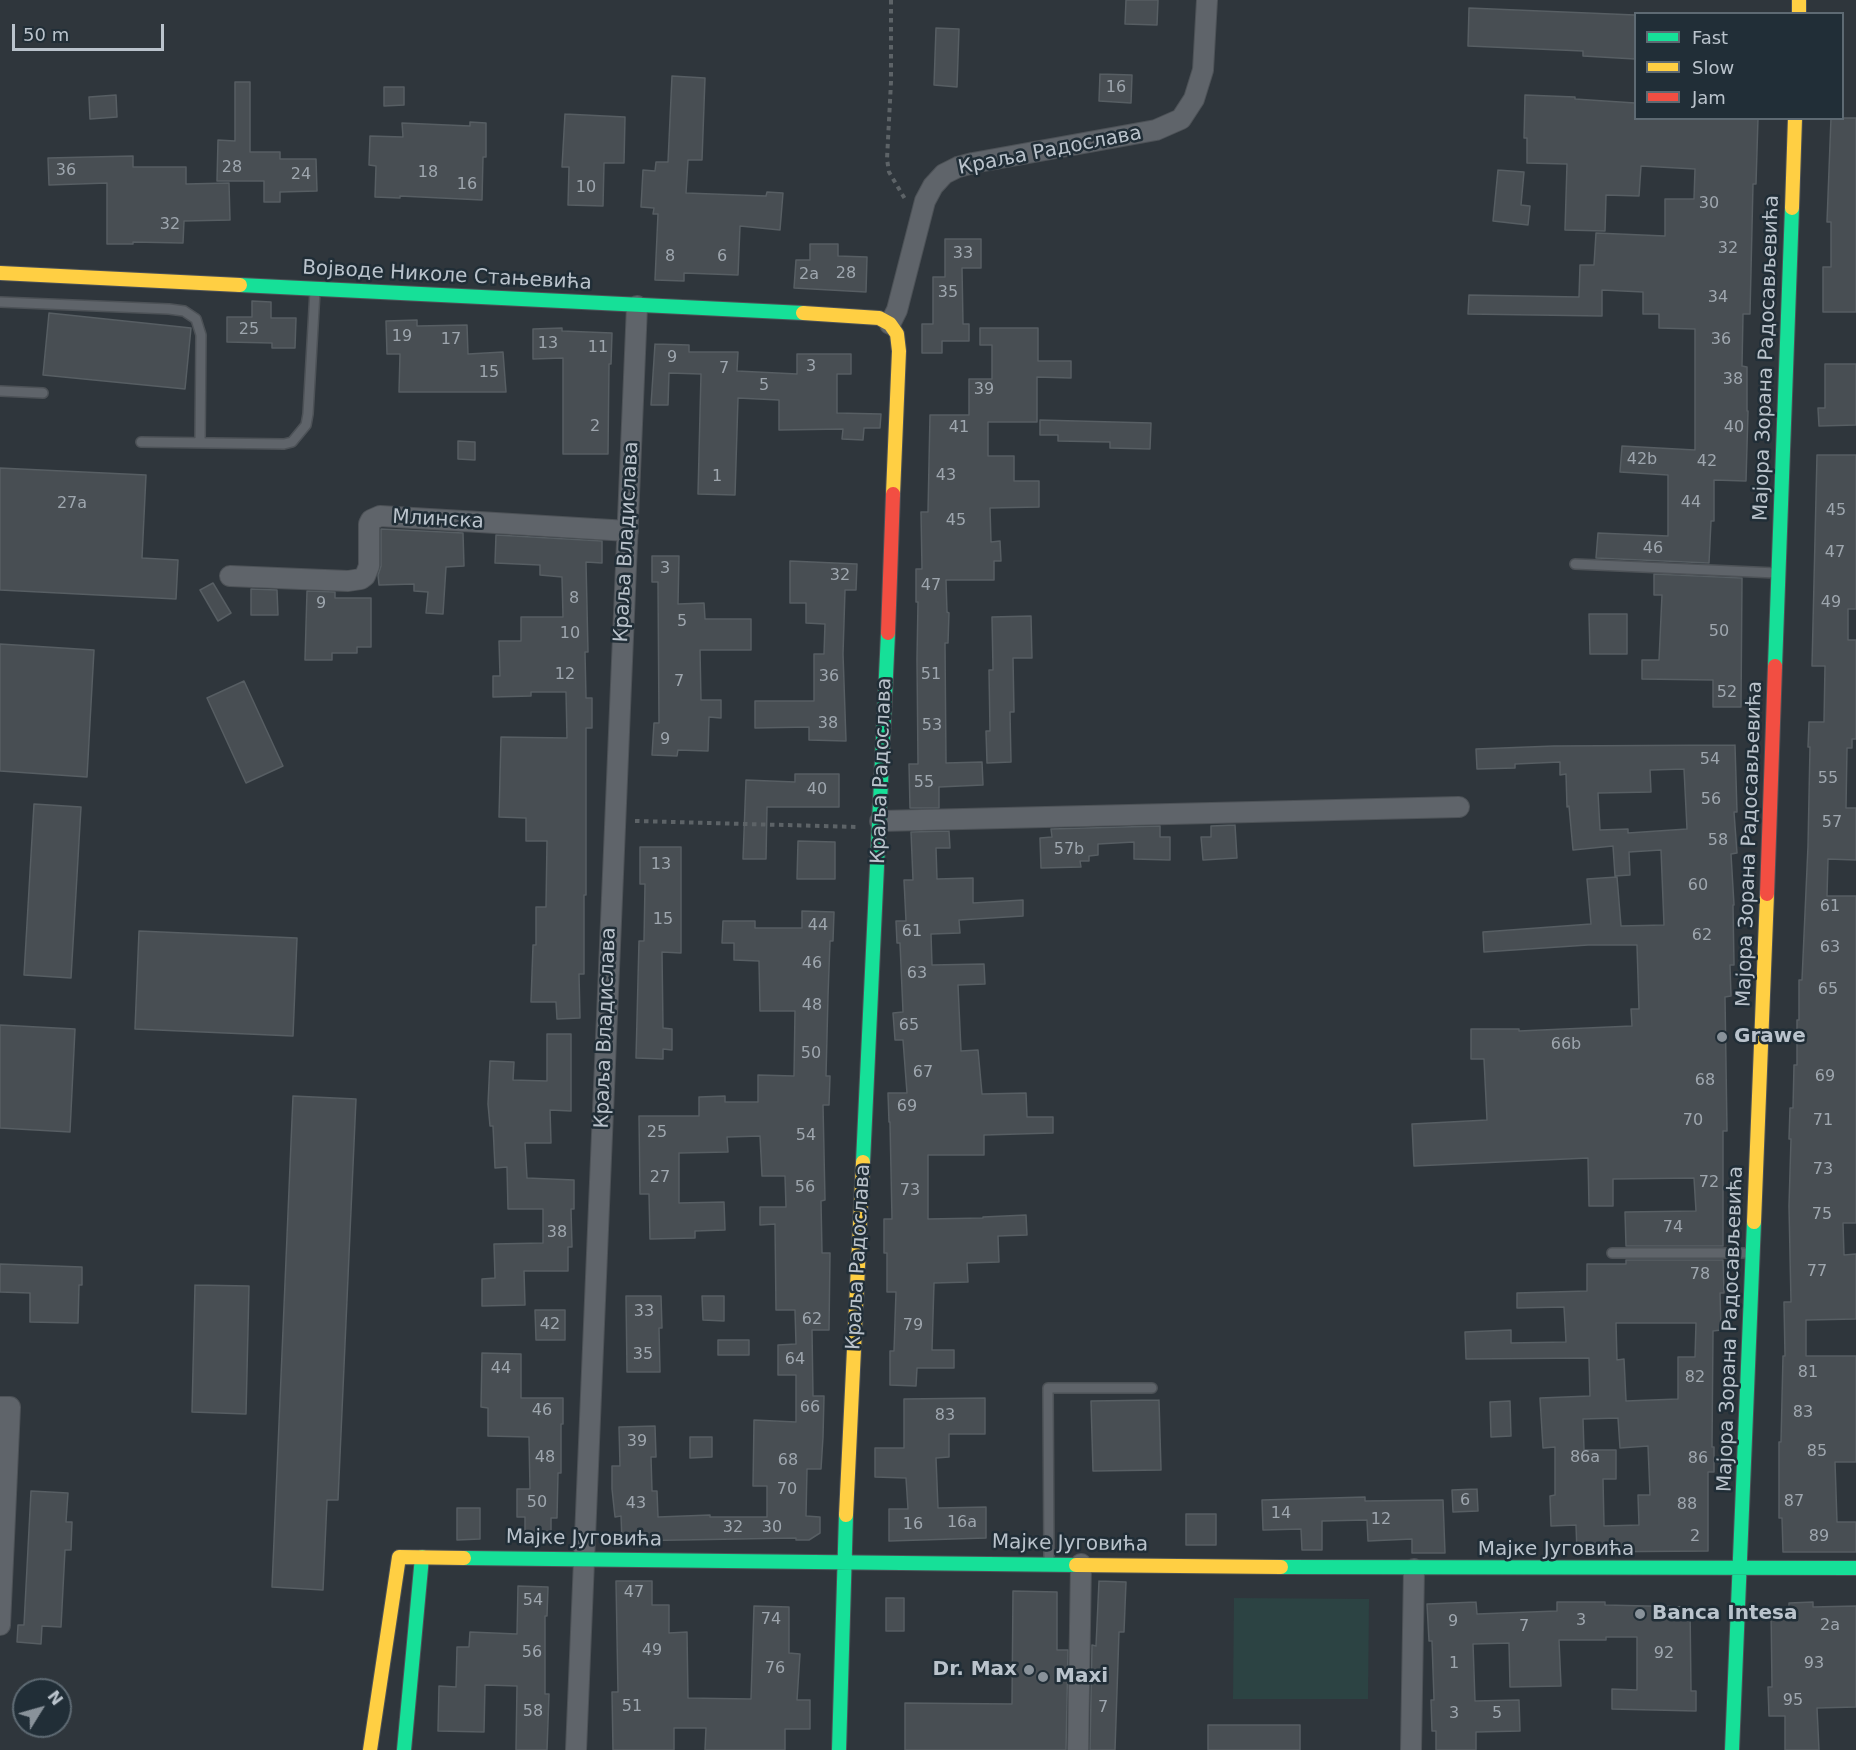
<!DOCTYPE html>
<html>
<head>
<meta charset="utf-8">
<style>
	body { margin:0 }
	#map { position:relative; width:1856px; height:1750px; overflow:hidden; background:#2f363c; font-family:"DejaVu Sans",sans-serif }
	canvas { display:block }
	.legend { position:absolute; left:1634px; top:12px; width:210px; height:108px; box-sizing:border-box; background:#212e37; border:2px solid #5e6a73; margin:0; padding:8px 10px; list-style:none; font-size:18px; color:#bac3cc }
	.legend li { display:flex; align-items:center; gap:12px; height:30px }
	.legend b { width:30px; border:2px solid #5e6a73 }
	.north { position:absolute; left:12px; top:1678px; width:60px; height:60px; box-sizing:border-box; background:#212e37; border:2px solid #5e6a73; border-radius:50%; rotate:53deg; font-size:16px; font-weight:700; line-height:24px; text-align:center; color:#bac3cc }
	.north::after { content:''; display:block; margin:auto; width:21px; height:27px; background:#89929a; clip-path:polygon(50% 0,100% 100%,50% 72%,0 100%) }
	.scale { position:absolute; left:12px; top:24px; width:152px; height:27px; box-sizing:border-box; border:3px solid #bac3cc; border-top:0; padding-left:8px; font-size:18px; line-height:21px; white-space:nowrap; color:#bac3cc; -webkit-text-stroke:4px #212e37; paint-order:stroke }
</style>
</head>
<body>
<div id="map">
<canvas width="1856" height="1750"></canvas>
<ul class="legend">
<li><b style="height:8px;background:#16e098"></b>Fast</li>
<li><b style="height:8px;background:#ffcf43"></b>Slow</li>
<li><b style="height:8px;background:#f24e42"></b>Jam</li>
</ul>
<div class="north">N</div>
<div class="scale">50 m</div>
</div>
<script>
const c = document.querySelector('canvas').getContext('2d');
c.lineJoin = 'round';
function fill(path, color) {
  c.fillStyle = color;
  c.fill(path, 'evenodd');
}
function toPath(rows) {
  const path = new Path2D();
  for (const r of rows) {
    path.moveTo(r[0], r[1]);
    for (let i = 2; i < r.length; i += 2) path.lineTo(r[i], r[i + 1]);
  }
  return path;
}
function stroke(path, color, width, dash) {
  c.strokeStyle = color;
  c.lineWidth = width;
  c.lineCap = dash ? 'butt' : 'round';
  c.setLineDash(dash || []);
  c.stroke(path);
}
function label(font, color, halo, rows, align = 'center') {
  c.font = font + ' "DejaVu Sans",sans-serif';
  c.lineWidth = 5;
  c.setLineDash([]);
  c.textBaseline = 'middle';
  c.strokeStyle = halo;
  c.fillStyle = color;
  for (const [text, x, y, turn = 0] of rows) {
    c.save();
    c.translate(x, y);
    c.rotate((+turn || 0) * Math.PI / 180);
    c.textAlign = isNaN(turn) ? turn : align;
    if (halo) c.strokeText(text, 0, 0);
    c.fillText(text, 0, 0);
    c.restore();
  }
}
fill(toPath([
	[1234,1598,1369,1599,1368,1699,1233,1699]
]), '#2c4343');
const building = toPath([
	[1126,0,1158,0,1157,25,1125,24,1126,0],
	[1469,8,1635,15,1635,59,1583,56,1583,51,1468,46,1469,8],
	[936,28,959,29,957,87,934,85,936,28],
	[1100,74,1132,75,1131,103,1099,101,1100,74],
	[672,76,705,78,702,160,688,160,686,193,766,196,767,192,783,193,780,230,740,226,738,275,684,273,684,281,655,280,658,214,653,214,654,208,641,207,643,170,655,171,656,162,668,162,672,76],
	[235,82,250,82,250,152,280,152,280,159,316,159,317,191,280,192,280,202,264,202,264,181,217,181,218,140,235,141,235,82],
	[384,87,404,87,404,105,384,106,384,87],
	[116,95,117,117,90,119,89,97,116,95],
	[1525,95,1575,97,1575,99,1635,103,1635,118,1758,118,1756,184,1753,184,1750,314,1743,314,1742,366,1747,367,1747,411,1748,411,1746,481,1714,480,1714,521,1711,521,1709,563,1596,558,1598,533,1668,536,1668,475,1620,472,1622,446,1695,450,1695,329,1659,328,1659,314,1643,314,1643,292,1602,290,1602,316,1468,314,1469,295,1579,297,1580,265,1594,265,1596,233,1665,236,1665,199,1694,199,1695,169,1641,166,1639,196,1606,195,1605,231,1565,230,1567,164,1527,163,1527,138,1524,138,1525,95],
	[565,114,625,117,624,163,604,163,603,206,568,205,569,167,562,167,565,114],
	[1831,118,1856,118,1856,312,1823,312,1823,267,1831,267,1831,222,1827,222,1831,118],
	[470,122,486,123,486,157,483,157,482,200,400,196,400,198,375,197,376,166,369,165,370,136,403,137,402,123,470,126,470,122],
	[133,156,133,167,186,167,186,184,229,183,230,220,184,221,183,243,133,242,133,244,107,244,107,183,49,185,48,158,133,156],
	[1498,170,1524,172,1521,205,1530,206,1528,225,1493,221,1498,170],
	[945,239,981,239,981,268,962,268,963,324,969,324,969,341,942,341,942,353,922,353,922,324,933,324,933,277,945,277,945,239],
	[810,244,838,244,838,256,867,257,866,292,794,288,796,260,810,260,810,244],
	[252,301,271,302,271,318,296,318,295,348,272,348,272,343,227,342,227,317,252,317,252,301],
	[49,313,191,328,185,389,43,375,49,313],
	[417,320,417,326,467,325,468,354,503,352,506,392,399,392,400,354,387,354,386,321,417,320],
	[562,328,562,331,612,333,611,364,609,364,608,454,563,454,563,358,533,359,533,329,562,328],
	[980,328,1038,328,1038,361,1071,361,1071,378,1037,377,1037,422,988,422,988,456,1014,456,1014,481,1039,481,1039,507,990,508,991,542,1000,541,1001,561,994,561,994,580,946,580,947,612,949,613,948,643,945,643,946,763,982,762,983,785,939,787,939,808,910,808,909,764,918,764,917,659,918,602,916,602,916,569,922,569,921,512,928,512,930,415,969,415,969,379,992,379,992,345,980,345,980,328],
	[655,344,689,345,689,352,738,352,737,371,797,374,797,354,851,354,851,374,837,374,837,413,881,414,880,428,864,428,863,440,842,439,843,429,779,430,779,400,738,398,735,495,698,494,701,374,669,373,668,405,651,405,655,344],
	[1825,364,1856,364,1856,425,1819,426,1818,408,1825,408,1825,364],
	[1040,420,1151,423,1150,449,1110,448,1110,442,1058,441,1058,435,1040,435,1040,420],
	[458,441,475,442,475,460,458,459,458,441],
	[1817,455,1856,455,1856,609,1848,609,1848,640,1856,640,1856,739,1852,739,1852,748,1847,748,1846,808,1856,808,1856,860,1828,859,1827,896,1856,896,1856,1223,1843,1223,1844,1255,1856,1254,1856,1319,1806,1320,1806,1356,1856,1356,1856,1462,1835,1462,1837,1522,1856,1522,1856,1552,1783,1552,1782,1518,1779,1518,1779,1442,1781,1442,1783,1356,1785,1356,1784,1302,1791,1302,1789,1206,1791,1139,1789,1139,1790,1108,1793,1108,1794,1065,1797,1065,1797,1020,1799,1020,1799,980,1802,980,1808,846,1810,747,1808,747,1809,722,1824,722,1825,666,1812,666,1817,455],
	[0,468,146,475,142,558,178,560,176,599,0,590,0,468],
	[381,529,463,533,464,566,446,567,443,614,426,613,428,592,414,591,414,584,379,585,378,575,381,566,381,529],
	[496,535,602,541,602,563,586,562,588,652,585,652,586,698,592,698,592,728,586,728,586,895,584,895,584,974,579,974,580,1018,557,1019,556,1002,531,1002,533,945,536,945,536,907,546,907,547,841,526,841,526,818,499,817,501,737,567,738,566,692,531,692,531,696,493,697,493,676,500,676,499,641,521,641,521,617,563,617,562,577,540,575,540,565,495,563,496,535],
	[652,556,679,556,678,604,704,603,705,619,751,619,751,650,700,650,701,700,721,700,721,718,709,717,708,751,678,750,677,756,652,755,654,723,659,723,658,582,652,582,652,556],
	[790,561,857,564,856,590,845,590,843,654,846,741,809,740,809,727,755,728,755,701,814,701,814,654,824,654,825,624,806,623,806,603,790,603,790,561],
	[1654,574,1742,578,1741,707,1713,707,1713,680,1642,679,1642,660,1659,660,1662,595,1654,595,1654,574],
	[213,583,231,613,218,621,200,590,213,583],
	[251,589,277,590,278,615,251,615,251,589],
	[307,591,335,592,335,598,371,598,371,647,357,647,357,653,332,653,332,660,305,660,307,591],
	[1589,614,1627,614,1627,654,1590,654,1589,614],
	[1031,616,1032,658,1013,658,1014,712,1010,712,1011,762,987,763,986,731,990,731,989,670,993,670,992,617,1031,616],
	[0,644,94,650,87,777,0,771,0,644],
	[244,681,283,766,246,783,207,698,244,681],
	[1735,745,1737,812,1734,812,1737,853,1731,854,1734,905,1733,905,1734,965,1730,965,1731,996,1725,997,1727,1131,1723,1131,1723,1246,1626,1246,1625,1212,1696,1211,1694,1178,1613,1179,1613,1206,1589,1206,1588,1158,1414,1166,1412,1124,1487,1120,1484,1059,1471,1059,1471,1029,1519,1029,1519,1031,1632,1026,1631,1009,1639,1009,1637,945,1588,945,1484,952,1483,932,1591,924,1587,879,1617,877,1621,926,1664,925,1661,850,1629,852,1630,875,1615,876,1613,846,1573,850,1569,806,1567,807,1566,774,1560,775,1560,762,1515,764,1515,768,1477,769,1476,749,1554,746,1735,745],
	[1684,769,1687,829,1628,833,1628,829,1600,830,1598,793,1651,792,1650,770,1684,769],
	[795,774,839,774,839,807,767,807,766,859,743,859,746,780,795,782,795,774],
	[34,804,81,807,71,978,24,975,34,804],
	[1235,825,1237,858,1203,860,1201,837,1211,837,1211,826,1235,825],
	[1160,826,1160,837,1170,837,1170,860,1134,859,1134,842,1098,844,1098,855,1089,856,1089,861,1080,861,1081,867,1041,868,1040,838,1052,837,1051,829,1160,826],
	[949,831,950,848,936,848,937,879,973,878,973,903,1023,900,1023,916,959,920,960,933,931,934,932,965,984,964,985,984,958,985,961,1051,978,1050,982,1094,1026,1093,1027,1117,1053,1117,1053,1133,984,1135,984,1155,928,1155,928,1219,983,1218,983,1217,1026,1215,1027,1235,998,1236,999,1262,967,1263,968,1282,934,1283,932,1350,954,1350,954,1368,917,1368,916,1386,890,1385,890,1351,894,1351,896,1292,887,1292,887,1253,884,1253,884,1219,892,1219,890,1122,889,1122,888,1093,907,1093,903,1040,895,1040,893,1013,903,1012,900,943,897,943,896,921,906,921,904,880,913,880,911,832,949,831],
	[798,841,835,842,835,879,797,879,798,841],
	[640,847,681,847,681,953,662,952,663,1028,672,1029,672,1050,663,1049,663,1059,636,1058,639,941,644,941,645,884,640,884,640,847],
	[802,911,834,912,833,941,830,941,828,996,826,1076,830,1076,829,1105,823,1105,825,1200,821,1201,822,1253,830,1253,829,1330,812,1330,813,1396,824,1396,823,1437,821,1469,807,1469,806,1516,820,1517,820,1533,809,1540,796,1540,796,1538,622,1541,621,1516,615,1517,612,1489,612,1466,620,1466,619,1427,655,1426,656,1457,651,1457,652,1491,657,1491,658,1517,710,1515,710,1517,767,1517,767,1486,753,1486,754,1420,796,1422,796,1375,778,1375,778,1345,796,1344,795,1310,776,1310,775,1224,760,1225,760,1207,786,1207,785,1176,762,1176,760,1136,727,1137,728,1152,679,1153,679,1203,724,1202,725,1230,695,1231,695,1238,650,1239,649,1194,640,1194,639,1116,699,1116,699,1097,725,1096,725,1102,758,1102,758,1075,794,1076,795,1011,760,1011,759,961,734,960,734,943,722,943,723,921,755,921,755,928,802,928,802,911],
	[139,931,297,938,293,1036,135,1029,139,931],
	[0,1025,75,1029,70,1132,0,1128,0,1025],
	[547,1034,571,1034,571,1111,550,1110,551,1143,525,1143,527,1178,574,1180,574,1209,571,1209,572,1247,568,1247,568,1271,524,1271,525,1305,482,1306,482,1279,495,1278,494,1244,543,1243,543,1209,508,1209,507,1167,495,1168,493,1126,490,1126,488,1104,490,1061,514,1062,513,1080,547,1081,547,1034],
	[293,1096,356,1099,338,1500,327,1500,323,1590,272,1587,293,1096],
	[1626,1260,1723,1260,1724,1293,1720,1293,1721,1330,1713,1331,1712,1447,1714,1447,1714,1472,1708,1472,1708,1551,1577,1552,1576,1525,1551,1526,1550,1496,1555,1495,1555,1447,1543,1448,1540,1398,1590,1396,1589,1358,1466,1359,1465,1332,1511,1330,1511,1343,1566,1342,1564,1307,1517,1308,1517,1293,1587,1291,1587,1264,1626,1264,1626,1260],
	[1616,1323,1696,1323,1695,1357,1678,1357,1678,1399,1626,1401,1624,1359,1617,1360,1616,1323],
	[1618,1418,1620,1448,1648,1446,1650,1495,1638,1495,1639,1525,1604,1526,1603,1479,1616,1479,1616,1450,1584,1450,1583,1419,1618,1418],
	[0,1264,82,1267,82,1285,79,1285,78,1323,30,1322,30,1293,0,1292,0,1264],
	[195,1285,249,1286,246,1414,192,1412,195,1285],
	[626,1296,661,1296,662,1328,659,1328,660,1372,627,1372,626,1296],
	[702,1296,724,1296,724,1321,703,1320,702,1296],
	[535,1310,565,1310,565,1340,536,1340,535,1310],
	[718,1340,749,1340,749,1355,718,1355,718,1340],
	[482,1353,521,1354,521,1398,563,1398,563,1424,561,1424,561,1473,558,1473,557,1518,551,1518,551,1539,525,1538,525,1517,517,1517,517,1489,530,1489,529,1437,488,1436,488,1408,481,1407,482,1353],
	[985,1398,985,1434,949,1434,949,1457,936,1458,938,1508,986,1507,986,1538,889,1541,889,1509,908,1509,906,1478,875,1477,875,1448,904,1448,904,1399,985,1398],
	[1159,1400,1161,1470,1093,1471,1091,1401,1159,1400],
	[1510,1401,1511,1436,1491,1437,1490,1402,1510,1401],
	[690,1437,712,1437,712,1457,690,1458,690,1437],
	[1477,1489,1478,1511,1453,1512,1452,1490,1477,1489],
	[31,1491,68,1493,66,1522,72,1522,71,1550,65,1550,61,1627,42,1626,41,1644,17,1642,18,1625,24,1625,31,1491],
	[1365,1497,1365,1501,1443,1500,1445,1553,1412,1553,1412,1539,1368,1541,1367,1520,1322,1521,1322,1550,1302,1550,1301,1529,1263,1530,1262,1500,1365,1497],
	[457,1508,480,1508,480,1539,457,1540,457,1508],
	[1186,1514,1216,1514,1216,1545,1186,1545,1186,1514],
	[616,1581,652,1581,652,1605,669,1605,669,1633,687,1632,688,1698,751,1699,754,1606,789,1607,789,1653,800,1654,797,1700,810,1700,810,1729,785,1729,785,1750,705,1750,706,1728,674,1728,674,1750,613,1750,612,1692,618,1692,616,1581],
	[1099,1581,1126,1582,1124,1632,1119,1632,1115,1750,1090,1750,1092,1645,1096,1646,1099,1581],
	[518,1586,548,1587,547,1616,545,1616,545,1694,549,1694,547,1750,516,1750,517,1686,485,1685,484,1732,438,1731,439,1686,456,1687,457,1647,469,1647,470,1632,517,1634,518,1586],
	[1013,1591,1057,1592,1057,1650,1068,1650,1066,1750,905,1750,905,1703,1012,1704,1013,1591],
	[886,1598,904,1598,904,1631,886,1631,886,1598],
	[1476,1602,1477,1614,1557,1611,1557,1602,1605,1602,1605,1605,1690,1607,1691,1691,1696,1691,1696,1711,1612,1709,1612,1689,1637,1690,1637,1637,1606,1637,1606,1640,1559,1640,1561,1686,1510,1687,1509,1643,1473,1644,1475,1701,1519,1700,1520,1731,1476,1732,1476,1750,1436,1750,1436,1731,1432,1731,1431,1700,1434,1700,1432,1641,1429,1641,1427,1604,1476,1602],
	[1813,1602,1813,1607,1856,1606,1856,1707,1817,1708,1819,1750,1785,1750,1785,1716,1769,1716,1768,1687,1772,1687,1771,1609,1789,1609,1789,1603,1813,1602],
	[1208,1725,1300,1725,1300,1750,1208,1750,1208,1725]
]);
fill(building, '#484e53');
stroke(building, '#575e63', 1.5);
const lane = toPath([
	[0,302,169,309,184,311,196,319,201,335,200,443],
	[0,391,43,393],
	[141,442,284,444,292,442,306,425,308,414,315,291],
	[1575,564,1776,573],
	[1612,1253,1751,1253],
	[1049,1561,1048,1388,1152,1388]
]);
const street = toPath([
	[890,324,897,310,925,201,933,186,944,174,958,167,973,163,1156,130,1181,119,1194,99,1203,70,1207,0],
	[230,576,348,581,361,579,365,576,369,566,369,524,371,520,380,516,628,531],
	[880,821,1459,807],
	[0,1407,10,1407,0,1625],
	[576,1750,637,306],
	[1078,1750,1081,1564],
	[1411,1750,1414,1569]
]);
const fast = toPath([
	[240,285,803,313],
	[1775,666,1792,208],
	[863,1162,888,633],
	[464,1558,1076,1565],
	[1281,1567,1856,1568],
	[404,1750,422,1557],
	[839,1750,846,1515],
	[1732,1750,1754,1222]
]);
const slow = toPath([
	[1799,0,1799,14],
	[1792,208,1795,118],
	[0,273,240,285],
	[803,313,879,318,890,324,897,334,899,351,893,494],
	[1754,1222,1767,894],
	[846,1515,863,1162],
	[1076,1565,1281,1567],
	[370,1750,399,1557,464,1558]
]);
const jam = toPath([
	[888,633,893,494],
	[1767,894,1775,666]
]);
stroke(lane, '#4d5257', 12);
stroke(street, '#4d5257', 22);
stroke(fast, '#4d5257', 16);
stroke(slow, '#4d5257', 16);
stroke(jam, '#4d5257', 16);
stroke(toPath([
	[891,0,891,82,887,159,889,172,905,199],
	[635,821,858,827]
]), '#5d6367', 4, [4.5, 4.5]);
stroke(lane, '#5f646a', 9);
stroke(street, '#5f646a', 20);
stroke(fast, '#16e098', 14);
stroke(slow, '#ffcf43', 14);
stroke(jam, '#f24e42', 14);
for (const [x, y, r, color] of [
	[1722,1037,6,"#89929a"],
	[1640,1614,6,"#89929a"],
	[1029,1670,6,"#89929a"],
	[1043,1677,6,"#89929a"]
]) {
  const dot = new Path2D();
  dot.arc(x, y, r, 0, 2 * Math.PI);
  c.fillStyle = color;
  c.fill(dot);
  stroke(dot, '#212e37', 2);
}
label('16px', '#9ea6ae', null, [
	["16",1116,88],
	["28",232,168],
	["36",66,171],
	["18",428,173],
	["24",301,175],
	["16",467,185],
	["10",586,188],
	["30",1709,204],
	["32",170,225],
	["32",1728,249],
	["33",963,254],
	["8",670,257],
	["6",722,257],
	["28",846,274],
	["2a",809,275],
	["35",948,293],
	["34",1718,298],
	["25",249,330],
	["19",402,337],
	["17",451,340],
	["36",1721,340],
	["13",548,344],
	["11",598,348],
	["9",672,358],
	["3",811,367],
	["7",724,369],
	["15",489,373],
	["38",1733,380],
	["5",764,386],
	["39",984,390],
	["2",595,427],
	["41",959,428],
	["40",1734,428],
	["42b",1642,460],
	["42",1707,462],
	["43",946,476],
	["1",717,477],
	["44",1691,503],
	["27a",72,504],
	["45",1836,511],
	["45",956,521],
	["46",1653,549],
	["47",1835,553],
	["3",665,569],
	["32",840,576],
	["47",931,586],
	["8",574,599],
	["49",1831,603],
	["9",321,604],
	["5",682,622],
	["50",1719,632],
	["10",570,634],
	["12",565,675],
	["51",931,675],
	["36",829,677],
	["7",679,682],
	["52",1727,693],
	["38",828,724],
	["53",932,726],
	["9",665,740],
	["54",1710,760],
	["55",1828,779],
	["55",924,783],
	["40",817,790],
	["56",1711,800],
	["57",1832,823],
	["58",1718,841],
	["57b",1069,850],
	["13",661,865],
	["60",1698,886],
	["61",1830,907],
	["15",663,920],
	["44",818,926],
	["61",912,932],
	["62",1702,936],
	["63",1830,948],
	["46",812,964],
	["63",917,974],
	["65",1828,990],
	["48",812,1006],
	["65",909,1026],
	["66b",1566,1045],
	["50",811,1054],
	["67",923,1073],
	["69",1825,1077],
	["68",1705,1081],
	["69",907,1107],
	["70",1693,1121],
	["71",1823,1121],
	["25",657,1133],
	["54",806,1136],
	["73",1823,1170],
	["27",660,1178],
	["72",1709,1183],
	["56",805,1188],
	["73",910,1191],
	["75",1822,1215],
	["74",1673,1228],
	["38",557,1233],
	["77",1817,1272],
	["78",1700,1275],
	["33",644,1312],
	["62",812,1320],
	["42",550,1325],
	["79",913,1326],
	["35",643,1355],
	["64",795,1360],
	["44",501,1369],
	["81",1808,1373],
	["82",1695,1378],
	["66",810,1408],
	["46",542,1411],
	["83",1803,1413],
	["83",945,1416],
	["39",637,1442],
	["85",1817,1452],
	["48",545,1458],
	["86a",1585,1458],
	["86",1698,1459],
	["68",788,1461],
	["70",787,1490],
	["6",1465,1501],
	["87",1794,1502],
	["50",537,1503],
	["43",636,1504],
	["88",1687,1505],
	["14",1281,1514],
	["12",1381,1520],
	["16a",962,1523],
	["16",913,1525],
	["32",733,1528],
	["30",772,1528],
	["2",1695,1537],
	["89",1819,1537],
	["47",634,1593],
	["54",533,1601],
	["74",771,1620],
	["3",1581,1621],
	["9",1453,1622],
	["2a",1830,1626],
	["7",1524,1627],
	["49",652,1651],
	["56",532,1653],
	["92",1664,1654],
	["1",1454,1664],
	["93",1814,1664],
	["76",775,1669],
	["95",1793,1701],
	["51",632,1707],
	["7",1103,1708],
	["58",533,1712],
	["3",1454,1714],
	["5",1497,1714]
]);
label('20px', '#bac3cc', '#212e37', [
	["Краља Радослава",1050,151,-11],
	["Војводе Николе Стањевића",447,276,3],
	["Мајора Зорана Радосављевића",1767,358,-88],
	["Млинска",438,520,3],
	["Краља Владислава",627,542,-87],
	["Краља Радослава",882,771,-88],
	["Мајора Зорана Радосављевића",1750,844,-88],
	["Краља Владислава",606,1028,-88],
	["Краља Радослава",859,1257,-87],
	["Мајора Зорана Радосављевића",1731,1329,-88],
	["Мајке Југовића",584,1539,1],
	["Мајке Југовића",1070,1544,1],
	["Мајке Југовића",1556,1550]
]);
label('bold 20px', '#bac3cc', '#212e37', [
	["Grawe",1734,1037],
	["Banca Intesa",1652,1614],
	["Dr. Max",1017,1670,"right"],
	["Maxi",1055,1677]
], 'left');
</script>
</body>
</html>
